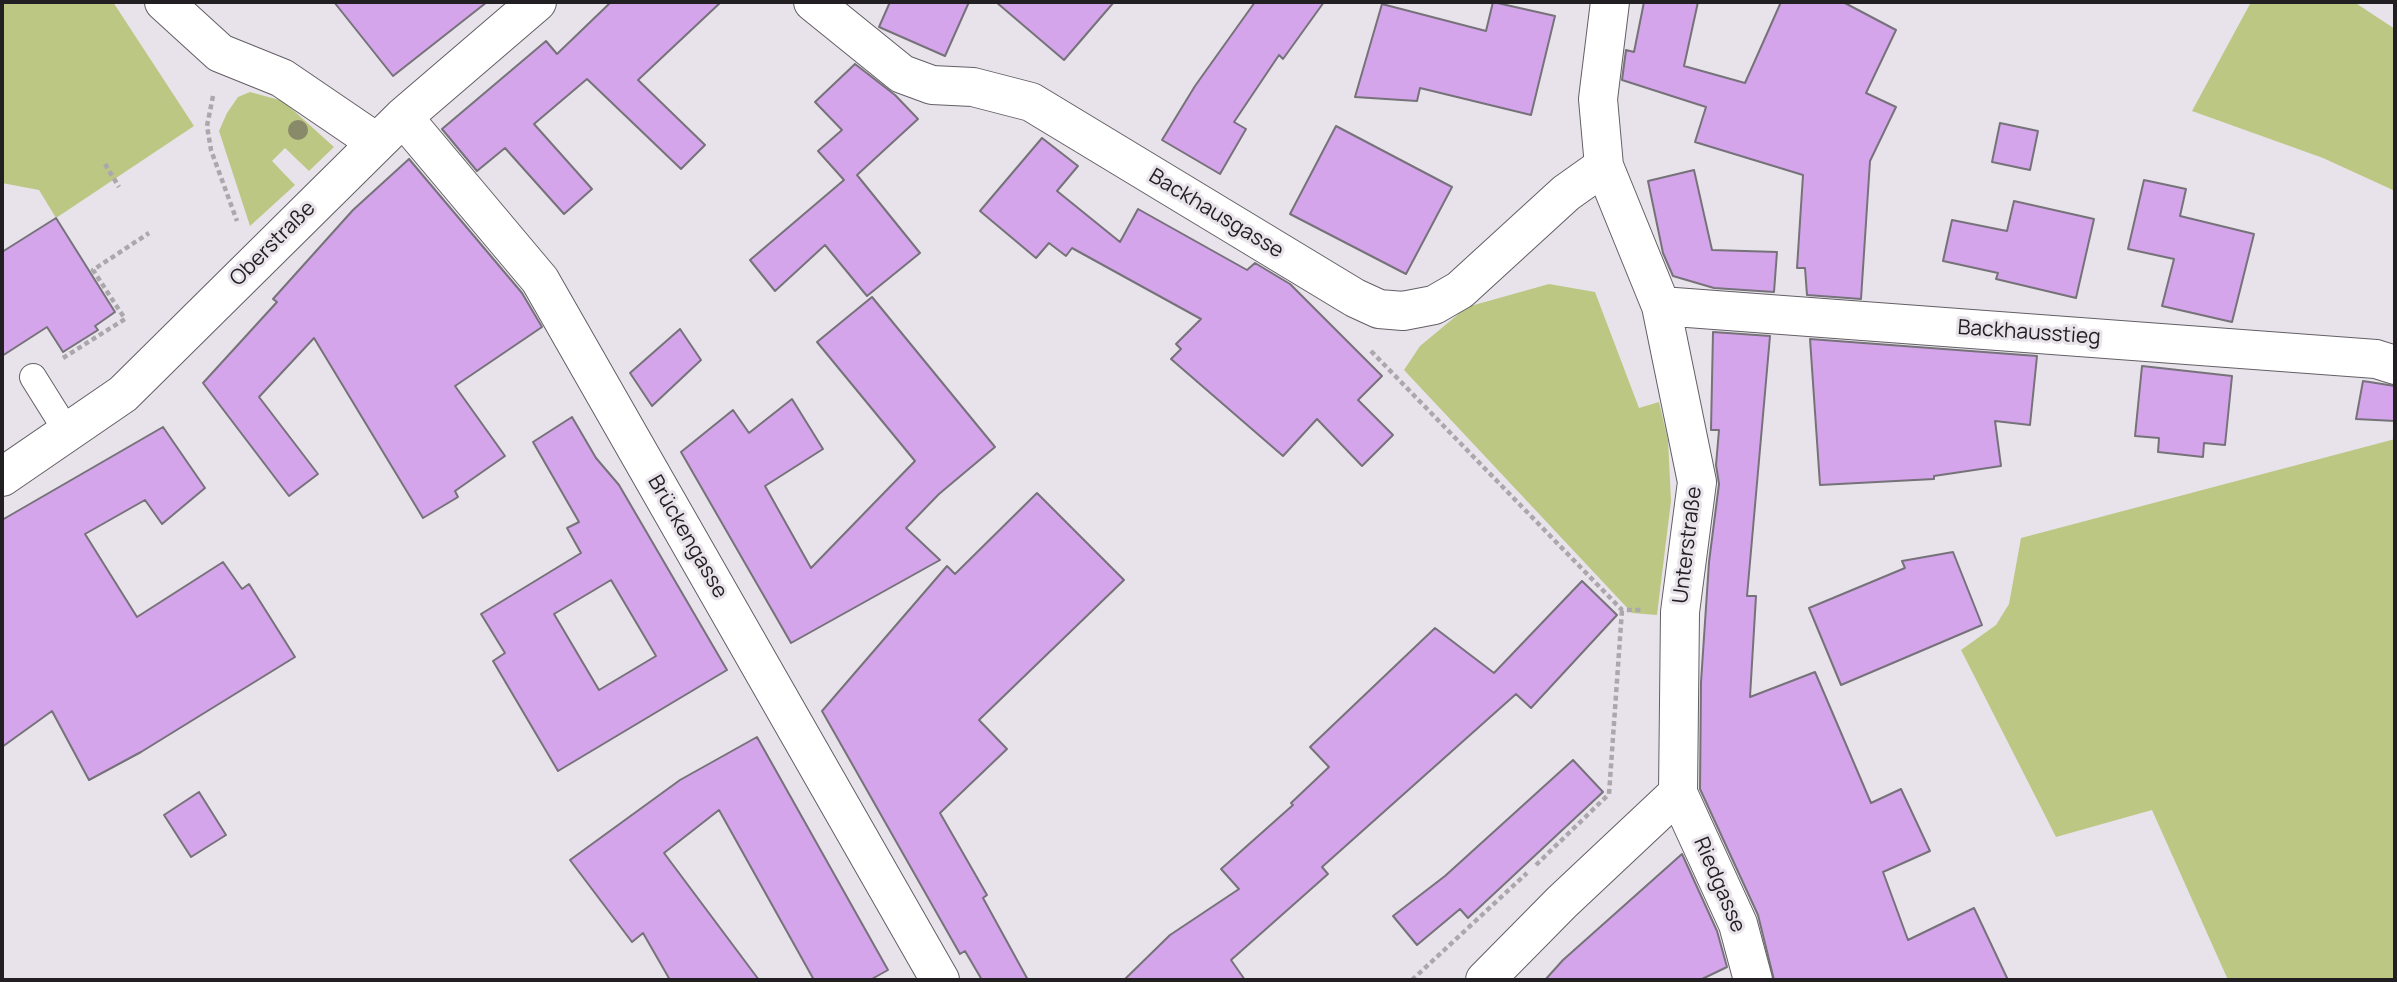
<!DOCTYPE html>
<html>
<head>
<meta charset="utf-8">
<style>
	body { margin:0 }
	#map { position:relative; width:2397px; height:982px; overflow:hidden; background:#e8e3ea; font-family:Manrope,sans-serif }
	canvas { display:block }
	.frame { position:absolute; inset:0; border:4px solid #211f21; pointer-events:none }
</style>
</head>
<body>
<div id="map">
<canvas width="2397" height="982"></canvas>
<div class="frame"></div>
</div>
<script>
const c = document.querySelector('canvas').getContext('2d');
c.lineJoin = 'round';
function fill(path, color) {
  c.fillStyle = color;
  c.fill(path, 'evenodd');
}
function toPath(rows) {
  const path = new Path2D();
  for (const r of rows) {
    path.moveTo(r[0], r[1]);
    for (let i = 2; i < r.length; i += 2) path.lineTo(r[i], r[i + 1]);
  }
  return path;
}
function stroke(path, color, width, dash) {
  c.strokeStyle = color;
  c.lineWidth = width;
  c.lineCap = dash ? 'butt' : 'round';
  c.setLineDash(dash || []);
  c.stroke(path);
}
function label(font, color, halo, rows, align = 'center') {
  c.font = font + ' Manrope,sans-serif';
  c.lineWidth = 6;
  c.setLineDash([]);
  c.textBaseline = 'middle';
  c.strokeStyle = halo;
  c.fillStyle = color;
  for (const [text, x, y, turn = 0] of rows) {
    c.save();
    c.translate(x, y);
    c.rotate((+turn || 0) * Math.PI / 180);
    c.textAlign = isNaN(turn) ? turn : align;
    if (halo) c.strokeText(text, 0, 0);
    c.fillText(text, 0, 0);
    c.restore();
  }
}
fill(toPath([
	[2,2,113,2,194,126,56,218,39,190,2,183],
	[2251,2,2354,2,2395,29,2395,191,2323,158,2192,111],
	[250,92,283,101,334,147,309,171,285,148,272,161,295,185,250,226,219,131,227,113,238,97],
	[1549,284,1595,292,1639,408,1659,402,1668,440,1671,501,1657,615,1632,613,1404,370,1420,346,1467,307],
	[2395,439,2395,980,2228,980,2152,810,2056,837,1961,650,1996,625,2009,604,2021,538]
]), '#bdc784');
const building = toPath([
	[334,2,487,2,393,76,334,2],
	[611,2,721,2,638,80,705,145,681,169,587,79,534,124,592,189,564,214,505,148,477,171,442,129,546,41,557,54,611,2],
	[890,2,969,2,945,56,879,27,890,2],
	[996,2,1114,2,1064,60,996,2],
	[1255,2,1324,2,1283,59,1279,55,1234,122,1246,129,1220,174,1162,140,1195,86,1255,2],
	[1493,2,1555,16,1531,115,1420,88,1417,101,1355,97,1382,4,1486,31,1493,2],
	[1644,2,1698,2,1684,66,1745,83,1781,2,1843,2,1896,30,1866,93,1896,107,1870,161,1861,299,1807,295,1805,268,1797,268,1803,175,1695,142,1706,107,1622,80,1626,50,1634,52,1644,2],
	[855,64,895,95,918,119,857,175,920,253,867,296,825,245,775,291,750,260,844,180,818,151,842,130,815,102,855,64],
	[2000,123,2038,131,2030,170,1992,162,2000,123],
	[1336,126,1452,187,1406,274,1290,214,1336,126],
	[1042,138,1078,166,1057,191,1120,242,1138,209,1247,270,1255,263,1290,284,1382,376,1358,400,1393,435,1362,466,1317,419,1283,456,1171,359,1181,349,1176,344,1201,319,1072,248,1066,256,1049,243,1036,258,980,211,1042,138],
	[409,159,522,293,542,327,455,386,505,456,455,491,458,497,423,518,314,338,259,397,318,474,289,496,203,383,277,302,273,299,353,210,409,159],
	[1694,170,1712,250,1777,252,1774,292,1714,288,1673,276,1663,253,1648,181,1694,170],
	[2144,180,2186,189,2180,216,2254,234,2232,322,2162,306,2174,259,2128,249,2144,180],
	[2014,201,2094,219,2076,298,1996,279,1998,273,1943,261,1952,220,2007,231,2014,201],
	[56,218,115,312,95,326,98,330,63,352,47,327,2,356,2,252,56,218],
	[872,297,995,447,939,494,906,528,940,560,791,643,681,452,733,410,749,433,792,399,823,449,765,486,811,568,915,461,817,342,872,297],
	[680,329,701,360,652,406,630,373,680,329],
	[1713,332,1770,336,1747,596,1756,596,1750,697,1815,672,1871,803,1901,789,1930,851,1883,872,1908,940,1974,908,2008,980,1774,980,1758,915,1700,789,1701,682,1709,562,1719,484,1716,465,1719,430,1711,430,1713,332],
	[1810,339,2037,356,2030,425,1995,421,2001,466,1934,476,1934,479,1820,485,1810,339],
	[2142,366,2232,376,2225,445,2204,443,2203,457,2158,452,2159,438,2135,436,2142,366],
	[2363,381,2395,386,2395,421,2356,419,2363,381],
	[572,417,596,458,619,485,727,670,558,771,493,661,505,653,481,614,581,553,567,528,579,522,533,442,572,417],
	[611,580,656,656,599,690,554,614,611,580],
	[163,427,205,488,162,524,145,500,85,534,137,617,223,562,242,589,249,584,295,657,141,752,89,780,52,711,2,747,2,520,163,427],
	[1037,493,1124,580,979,720,1007,749,940,813,987,895,983,898,1028,980,982,980,965,951,960,954,822,711,947,566,955,574,1037,493],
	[1953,552,1982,625,1841,685,1809,608,1905,568,1902,561,1953,552],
	[1582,581,1617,615,1531,708,1516,694,1322,867,1328,874,1231,960,1245,980,1124,980,1170,935,1239,889,1221,869,1293,805,1291,803,1329,767,1310,747,1435,628,1494,673,1582,581],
	[757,737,888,970,870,980,814,980,719,810,664,853,759,980,670,980,643,933,632,942,570,860,680,780,757,737],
	[1573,760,1603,792,1468,918,1460,909,1417,945,1393,916,1445,876,1573,760],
	[199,792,226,835,191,857,164,815,199,792],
	[1682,854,1717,931,1727,967,1700,980,1545,980,1563,960,1682,854]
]);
fill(building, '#d4a5ea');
stroke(building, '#767279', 2);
const lane = toPath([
	[33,377,68,433]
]);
const street = toPath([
	[164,2,220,53,282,78,376,142],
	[813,2,902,74,932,85,973,87,1031,102,1355,298,1379,309,1403,311,1434,305,1460,290,1566,193,1604,166],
	[403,117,540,280,940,980],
	[1661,306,2376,359,2395,365],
	[2,477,123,394,403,117,537,2],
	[1678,793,1738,924,1753,980],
	[1485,980,1562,902,1678,793,1680,612,1697,482,1661,306,1604,166,1598,99,1610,2]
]);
stroke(lane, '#635f65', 28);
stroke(street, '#635f65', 40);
stroke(toPath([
	[213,96,207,126,211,150,237,221],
	[105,164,119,187],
	[1371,351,1622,610,1641,610],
	[63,358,125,319,93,270,149,233],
	[1536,865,1609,794,1622,610],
	[1412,980,1527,873]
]), '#aba7ac', 4.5, [5, 3.5]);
stroke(lane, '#fff', 26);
stroke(street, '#fff', 38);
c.fillStyle = '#898a69';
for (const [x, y] of [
	[298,130]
]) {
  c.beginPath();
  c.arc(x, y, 10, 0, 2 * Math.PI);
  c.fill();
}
label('21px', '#211f21', '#e8e3ea', [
	["Backhausgasse",1216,214,31],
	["Oberstraße",273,244,-45],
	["Backhausstieg",2029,333,4],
	["Brückengasse",687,537,60],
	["Unterstraße",1688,545,-83],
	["Riedgasse",1719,885,67]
]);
</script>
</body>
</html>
